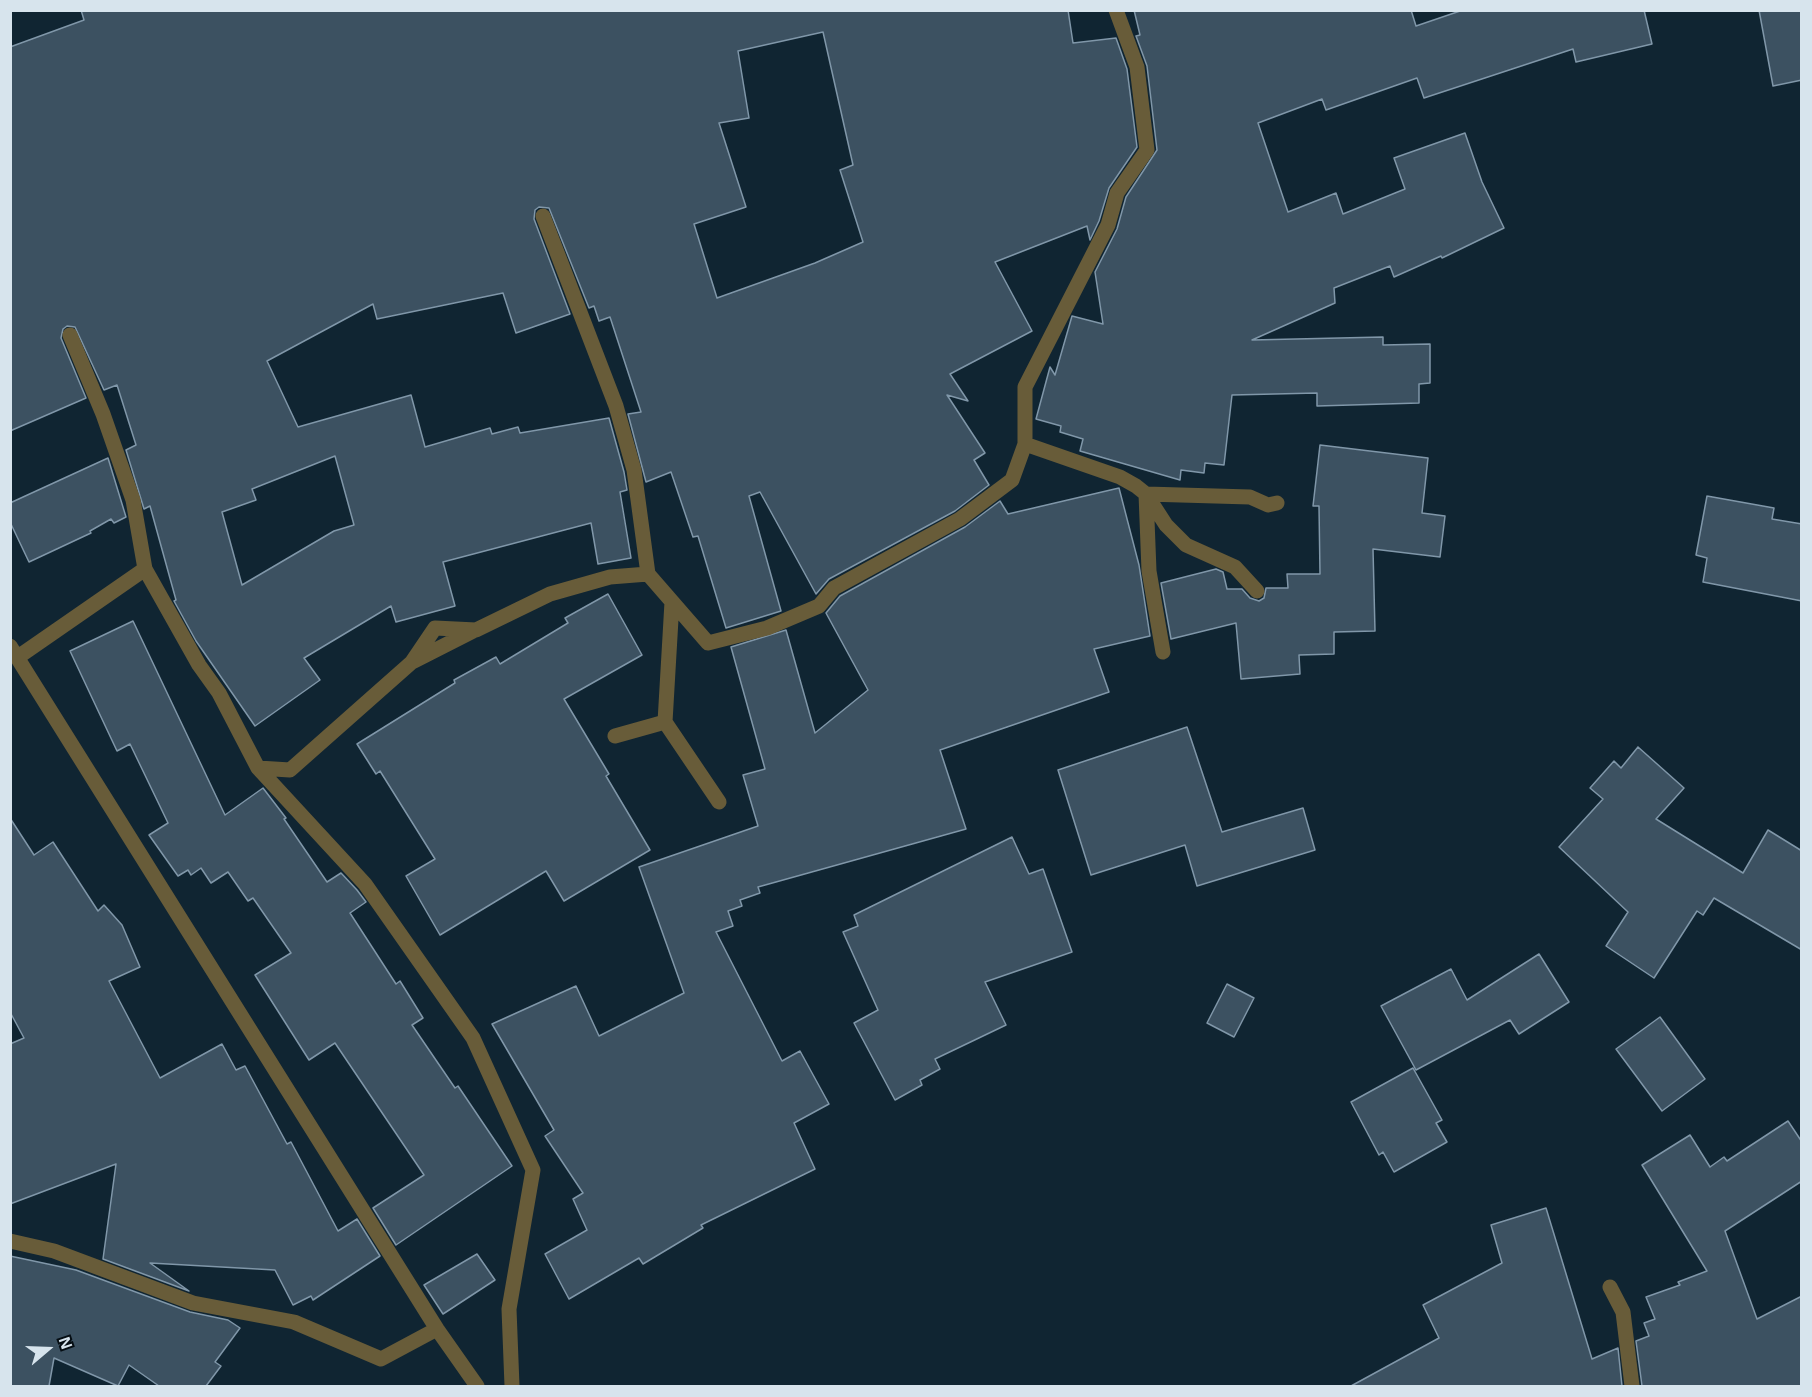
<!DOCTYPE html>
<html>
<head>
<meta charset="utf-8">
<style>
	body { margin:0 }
	#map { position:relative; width:1812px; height:1397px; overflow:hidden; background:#102532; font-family:Helvetica,sans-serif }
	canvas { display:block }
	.frame { position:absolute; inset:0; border:12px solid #d7e4ed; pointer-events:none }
	.north { position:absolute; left:18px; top:1319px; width:60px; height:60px; -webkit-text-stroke:4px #050d13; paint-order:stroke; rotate:71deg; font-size:16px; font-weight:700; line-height:24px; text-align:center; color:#d7e4ed }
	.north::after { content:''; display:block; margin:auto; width:21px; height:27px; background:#d7e4ed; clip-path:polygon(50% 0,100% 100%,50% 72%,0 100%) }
</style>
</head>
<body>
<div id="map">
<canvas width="1812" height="1397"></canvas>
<div class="frame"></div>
<div class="north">N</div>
</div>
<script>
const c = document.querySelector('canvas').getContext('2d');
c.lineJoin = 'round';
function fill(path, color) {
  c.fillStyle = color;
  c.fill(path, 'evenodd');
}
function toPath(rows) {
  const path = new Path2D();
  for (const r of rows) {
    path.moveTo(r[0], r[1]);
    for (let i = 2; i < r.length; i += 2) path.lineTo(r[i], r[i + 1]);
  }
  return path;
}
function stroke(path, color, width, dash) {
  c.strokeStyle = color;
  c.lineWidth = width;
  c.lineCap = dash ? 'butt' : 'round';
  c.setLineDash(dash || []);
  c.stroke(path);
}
const building = toPath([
	[81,10,1068,10,1073,43,1116,38,1127,69,1137,147,1109,188,1099,221,1090,240,1087,226,995,262,1032,331,950,374,968,401,947,395,985,453,974,460,989,485,955,511,829,579,816,594,760,492,749,496,781,611,726,628,698,536,693,537,671,472,646,482,628,414,641,412,610,317,599,321,594,306,589,308,549,208,539,207,535,210,534,219,570,314,516,333,503,293,377,319,373,304,267,361,298,427,411,395,425,447,490,428,492,434,518,427,520,433,609,418,624,472,627,490,620,492,631,558,598,564,591,523,443,562,455,606,396,622,391,606,304,658,320,680,255,726,196,641,174,601,176,600,150,506,144,509,126,450,136,445,117,385,104,390,75,327,67,326,63,329,61,338,86,398,10,431,10,47,84,20,81,10],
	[823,32,853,165,840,170,863,242,815,263,717,298,694,224,746,207,719,123,749,118,738,51,823,32],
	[335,456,354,525,334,531,242,585,222,512,256,500,252,489,335,456],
	[1134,10,1411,10,1416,26,1463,10,1644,10,1652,44,1576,62,1573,49,1424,98,1417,78,1326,110,1322,99,1258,123,1288,212,1336,193,1343,214,1405,189,1394,158,1465,133,1482,182,1504,228,1442,258,1441,256,1394,277,1390,266,1334,288,1335,303,1252,340,1383,337,1383,345,1430,344,1430,383,1419,384,1419,403,1317,406,1317,393,1232,395,1224,465,1205,463,1204,473,1181,470,1180,480,1080,451,1083,439,1060,432,1061,426,1036,419,1050,367,1055,375,1072,316,1103,324,1095,272,1117,229,1126,197,1157,150,1147,66,1136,36,1140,35,1134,10],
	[1759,10,1802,10,1802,80,1773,86,1759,10],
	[1320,445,1428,458,1422,513,1445,516,1440,557,1373,549,1375,631,1334,632,1334,654,1299,655,1300,674,1241,679,1236,623,1171,639,1161,583,1216,569,1223,572,1227,589,1242,589,1250,598,1259,601,1264,598,1266,588,1288,588,1287,574,1320,574,1319,506,1313,506,1320,445],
	[108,458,126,517,114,523,111,519,90,531,91,533,29,562,10,522,10,503,108,458],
	[1119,488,1139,565,1150,636,1094,649,1109,692,940,750,966,829,758,887,760,893,740,900,742,906,728,911,733,926,716,932,782,1061,800,1051,829,1104,794,1123,815,1169,701,1225,703,1228,643,1264,639,1258,569,1299,545,1254,587,1230,573,1199,583,1193,545,1136,554,1130,492,1024,576,986,599,1036,684,993,639,867,758,826,743,775,765,769,731,647,786,630,815,733,868,690,826,613,840,596,965,527,1000,501,1008,514,1119,488],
	[1707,496,1774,508,1772,519,1802,524,1802,601,1703,582,1707,558,1696,555,1707,496],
	[608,594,642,655,564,699,609,774,606,776,650,850,564,901,546,871,440,935,406,876,435,859,380,771,376,774,357,744,455,683,454,680,496,657,500,664,568,623,565,618,608,594],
	[133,621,225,815,263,788,286,818,284,819,327,882,341,873,357,890,366,902,350,913,396,984,400,981,423,1018,412,1025,455,1088,458,1086,512,1166,396,1245,373,1208,424,1175,335,1043,309,1060,255,975,291,953,253,898,248,901,228,872,211,883,201,868,191,875,188,870,178,876,149,835,168,823,130,744,117,751,70,651,133,621],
	[1187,727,1222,832,1303,808,1315,850,1197,886,1185,845,1091,875,1058,770,1187,727],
	[1638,747,1684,788,1656,819,1743,873,1768,830,1802,851,1802,950,1714,898,1703,915,1697,911,1654,978,1606,946,1628,912,1559,847,1603,799,1590,788,1614,761,1621,768,1638,747],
	[10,818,34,855,53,842,98,911,104,905,122,925,140,967,109,981,160,1078,222,1044,236,1070,245,1066,287,1144,291,1142,338,1231,357,1219,380,1256,313,1300,311,1296,293,1305,275,1270,150,1263,189,1291,103,1259,116,1164,10,1204,10,1044,24,1038,10,1012,10,818],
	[1012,837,1029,874,1043,869,1072,952,985,982,1006,1025,935,1059,940,1069,920,1080,922,1085,895,1100,854,1023,878,1010,843,932,858,926,854,915,1012,837],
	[1539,954,1569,1002,1519,1034,1510,1020,1416,1070,1381,1006,1451,969,1467,1000,1539,954],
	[1227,984,1254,998,1234,1037,1207,1023,1227,984],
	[1660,1017,1705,1079,1662,1111,1616,1049,1660,1017],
	[1413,1068,1442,1120,1436,1123,1447,1142,1394,1172,1383,1152,1379,1155,1351,1102,1413,1068],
	[1788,1121,1802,1142,1802,1181,1725,1231,1757,1319,1802,1296,1802,1386,1642,1386,1636,1341,1649,1336,1644,1323,1655,1319,1646,1297,1680,1285,1678,1282,1707,1271,1642,1165,1690,1135,1710,1167,1724,1157,1727,1161,1788,1121],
	[1546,1208,1592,1359,1618,1348,1622,1386,1351,1386,1439,1338,1423,1305,1502,1263,1491,1225,1546,1208],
	[477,1254,495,1280,443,1314,424,1285,477,1254],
	[10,1256,76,1270,190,1312,228,1320,240,1328,215,1362,221,1366,206,1386,159,1386,129,1365,118,1386,54,1358,49,1386,10,1386,10,1256]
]);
fill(building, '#3c5161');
stroke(building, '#8097a9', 1.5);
stroke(toPath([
	[543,216,616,406,634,470,648,574,708,643,767,628,819,606,834,588,960,519,1012,480,1025,444,1025,387,1108,225,1117,193,1147,150,1137,67,1116,10],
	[1025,444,1120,477,1136,486,1146,494,1166,525,1186,545,1235,567,1257,591],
	[145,569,199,665,219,693,258,768,365,884,473,1038,533,1170,509,1309,512,1386],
	[672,602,665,722,719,802],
	[10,646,437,1329,477,1386],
	[1163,652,1149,571,1146,494,1250,497,1268,505,1277,503],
	[18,657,145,569,133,500,103,414,70,335],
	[414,661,473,631],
	[615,736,665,722],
	[258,768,290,770,412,662,435,628,476,630,550,594,610,577,648,574],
	[10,1241,54,1251,193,1303,294,1322,381,1359,437,1329],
	[1610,1287,1623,1312,1632,1386]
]), '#685c39', 15);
</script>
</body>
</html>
